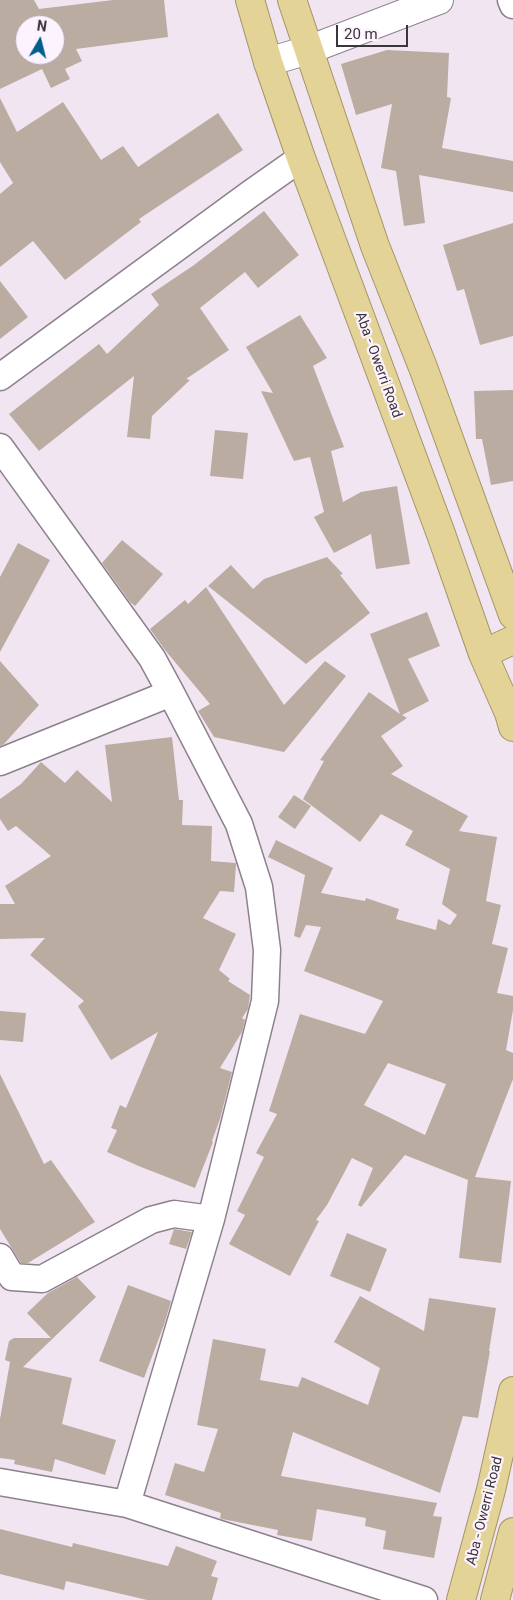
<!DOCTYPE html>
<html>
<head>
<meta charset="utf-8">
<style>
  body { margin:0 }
  #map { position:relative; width:513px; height:1600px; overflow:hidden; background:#f1e5f2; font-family:Roboto,sans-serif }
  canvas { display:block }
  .north { position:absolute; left:15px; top:15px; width:50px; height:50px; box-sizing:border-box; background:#fdf3fe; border:1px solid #afa7b0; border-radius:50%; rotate:8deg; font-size:14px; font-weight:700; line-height:20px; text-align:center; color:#3a353a }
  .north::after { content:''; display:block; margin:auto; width:18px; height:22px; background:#005d8d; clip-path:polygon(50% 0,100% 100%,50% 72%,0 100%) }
  .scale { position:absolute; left:336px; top:25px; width:72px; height:22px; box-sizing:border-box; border:2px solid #3a353a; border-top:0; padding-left:6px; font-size:15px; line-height:18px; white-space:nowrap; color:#3a353a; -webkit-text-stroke:4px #fdf3fe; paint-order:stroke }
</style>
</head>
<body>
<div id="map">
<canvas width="513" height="1600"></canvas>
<div class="north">N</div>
<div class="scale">20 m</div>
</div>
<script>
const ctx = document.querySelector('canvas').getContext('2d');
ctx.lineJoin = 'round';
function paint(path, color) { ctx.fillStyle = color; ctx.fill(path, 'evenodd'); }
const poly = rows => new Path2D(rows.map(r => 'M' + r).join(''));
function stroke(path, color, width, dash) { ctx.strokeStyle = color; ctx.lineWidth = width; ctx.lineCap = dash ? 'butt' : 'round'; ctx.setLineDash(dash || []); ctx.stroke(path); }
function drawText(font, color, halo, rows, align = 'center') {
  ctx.font = font + ' Roboto,sans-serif'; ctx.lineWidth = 4.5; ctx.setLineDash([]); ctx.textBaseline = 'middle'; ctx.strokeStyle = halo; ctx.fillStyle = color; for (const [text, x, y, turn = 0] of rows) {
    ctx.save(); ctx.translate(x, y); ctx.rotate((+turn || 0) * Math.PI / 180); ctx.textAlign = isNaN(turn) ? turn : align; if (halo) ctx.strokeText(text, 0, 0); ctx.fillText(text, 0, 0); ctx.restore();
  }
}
const building = poly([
  [0,0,34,0,39,9,113,0,164,0,168,37,76,49,82,61,65,69,70,79,51,88,42,69,0,89],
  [25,25,55,25,55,55,25,55],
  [387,50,449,53,447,97,451,98,442,148,513,161,513,192,419,175,425,223,404,226,396,171,381,168,392,104,356,115,341,64],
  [0,98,17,132,63,102,101,160,123,146,138,167,218,113,243,150,139,219,141,222,65,280,33,241,0,267,0,194,13,183,0,162],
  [264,211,299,255,258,288,245,272,200,308,229,350,186,379,190,380,152,416,150,439,127,437,134,376,39,451,9,414,99,344,107,354,159,305,151,294,194,265],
  [513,223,513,336,480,345,464,289,457,291,443,245],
  [0,281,28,317,0,339],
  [300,315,327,358,313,366,344,447,331,451,343,502,361,492,397,486,410,564,376,569,371,534,334,553,314,517,324,512,310,457,294,461,261,391,273,393,246,347],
  [513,390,513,481,491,485,482,439,476,439,474,391],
  [215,430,248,433,243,479,210,476],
  [122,540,163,574,135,606,130,602,102,563],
  [18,543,50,560,0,652,0,577],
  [327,557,343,574,340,575,370,613,306,664,208,586,231,565,253,589,264,579],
  [206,587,284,705,325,661,346,676,284,752,214,737,198,711,210,704,165,650,150,629,185,600,188,604],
  [427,612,440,646,408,659,429,701,402,715,407,718,381,736,403,766,391,774,468,816,459,831,497,837,486,901,501,905,492,944,508,948,497,993,513,996,513,1010,506,1050,513,1053,513,1079,475,1177,511,1181,501,1263,459,1258,468,1180,405,1155,361,1207,358,1205,373,1168,352,1158,327,1205,316,1220,319,1221,290,1276,229,1244,245,1215,237,1211,264,1157,256,1153,277,1114,269,1111,300,1014,365,1034,383,1001,304,971,321,927,306,925,300,938,294,936,305,875,268,857,276,840,333,868,321,893,365,901,366,898,399,909,396,919,436,930,438,919,450,925,457,915,442,904,450,869,405,845,413,831,381,814,360,842,303,799,324,761,320,760,369,692,400,714,370,634],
  [388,1063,446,1084,425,1135,364,1105],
  [0,661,39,705,4,744,0,746],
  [172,737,179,800,183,800,182,825,212,826,211,861,236,863,236,865,234,892,220,891,203,918,236,934,219,970,230,979,228,981,250,995,248,1009,242,1018,245,1020,242,1032,220,1068,232,1072,220,1119,212,1141,213,1142,195,1188,141,1167,107,1152,117,1130,111,1128,120,1105,126,1108,158,1032,111,1060,78,1006,84,1001,30,955,45,938,0,939,0,904,15,904,5,886,51,856,16,826,8,831,0,819,0,799,21,784,41,762,65,783,77,770,112,802,105,745],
  [294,795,311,806,295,829,278,817],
  [0,1011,26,1013,23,1042,0,1040],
  [0,1074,44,1164,51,1160,95,1222,28,1263,21,1263,0,1229],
  [174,1229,192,1232,186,1249,169,1244],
  [347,1233,387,1249,370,1292,330,1276],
  [77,1277,96,1297,23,1367,72,1378,62,1424,116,1440,105,1475,55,1459,52,1472,14,1464,15,1460,0,1458,0,1419,10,1362,5,1360,9,1341,14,1338,51,1338,27,1313,48,1293],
  [128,1285,171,1301,164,1325,144,1378,99,1361],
  [360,1296,424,1331,429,1298,496,1308,489,1351,490,1351,478,1418,463,1416,440,1493,293,1432,281,1476,437,1503,433,1516,442,1517,434,1558,383,1549,386,1531,365,1526,366,1518,317,1509,312,1541,277,1535,278,1530,222,1519,220,1518,221,1513,165,1495,175,1463,204,1472,218,1429,197,1425,213,1339,266,1349,260,1380,298,1387,302,1377,368,1405,380,1368,334,1342],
  [0,1529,72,1547,73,1543,168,1566,176,1546,217,1561,211,1576,218,1578,212,1600,147,1600,66,1581,64,1590,0,1574]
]);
const minor = poly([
  [511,0,513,5],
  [0,377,250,194,301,158],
  [0,447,152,658,171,693,239,824,259,887,267,950,265,1001,211,1219,127,1504],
  [0,762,171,693],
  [0,1257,12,1277,42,1279,151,1220,174,1214,211,1219],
  [0,1482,127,1504,424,1600]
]);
const secondary = poly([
  [268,62,308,50,439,0]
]);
const trunk = poly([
  [250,0,268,62,301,158,441,534,483,654,509,713,513,727],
  [292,0,375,246,424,370,513,615],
  [483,654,513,640],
  [461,1600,491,1490,513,1391],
  [495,1600,513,1532]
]);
const streetNames = [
  ["Aba - Owerri Road",378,365,70],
  ["Aba - Owerri Road",485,1511,-76]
];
paint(building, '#bbaca2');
stroke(minor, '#8c818d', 29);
stroke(secondary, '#8c818d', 30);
stroke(trunk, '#a39566', 30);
stroke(minor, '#fff', 26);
stroke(secondary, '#fff', 28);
stroke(trunk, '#e3d397', 28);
drawText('14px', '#3a353a', '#fdf3fe', streetNames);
</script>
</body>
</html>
